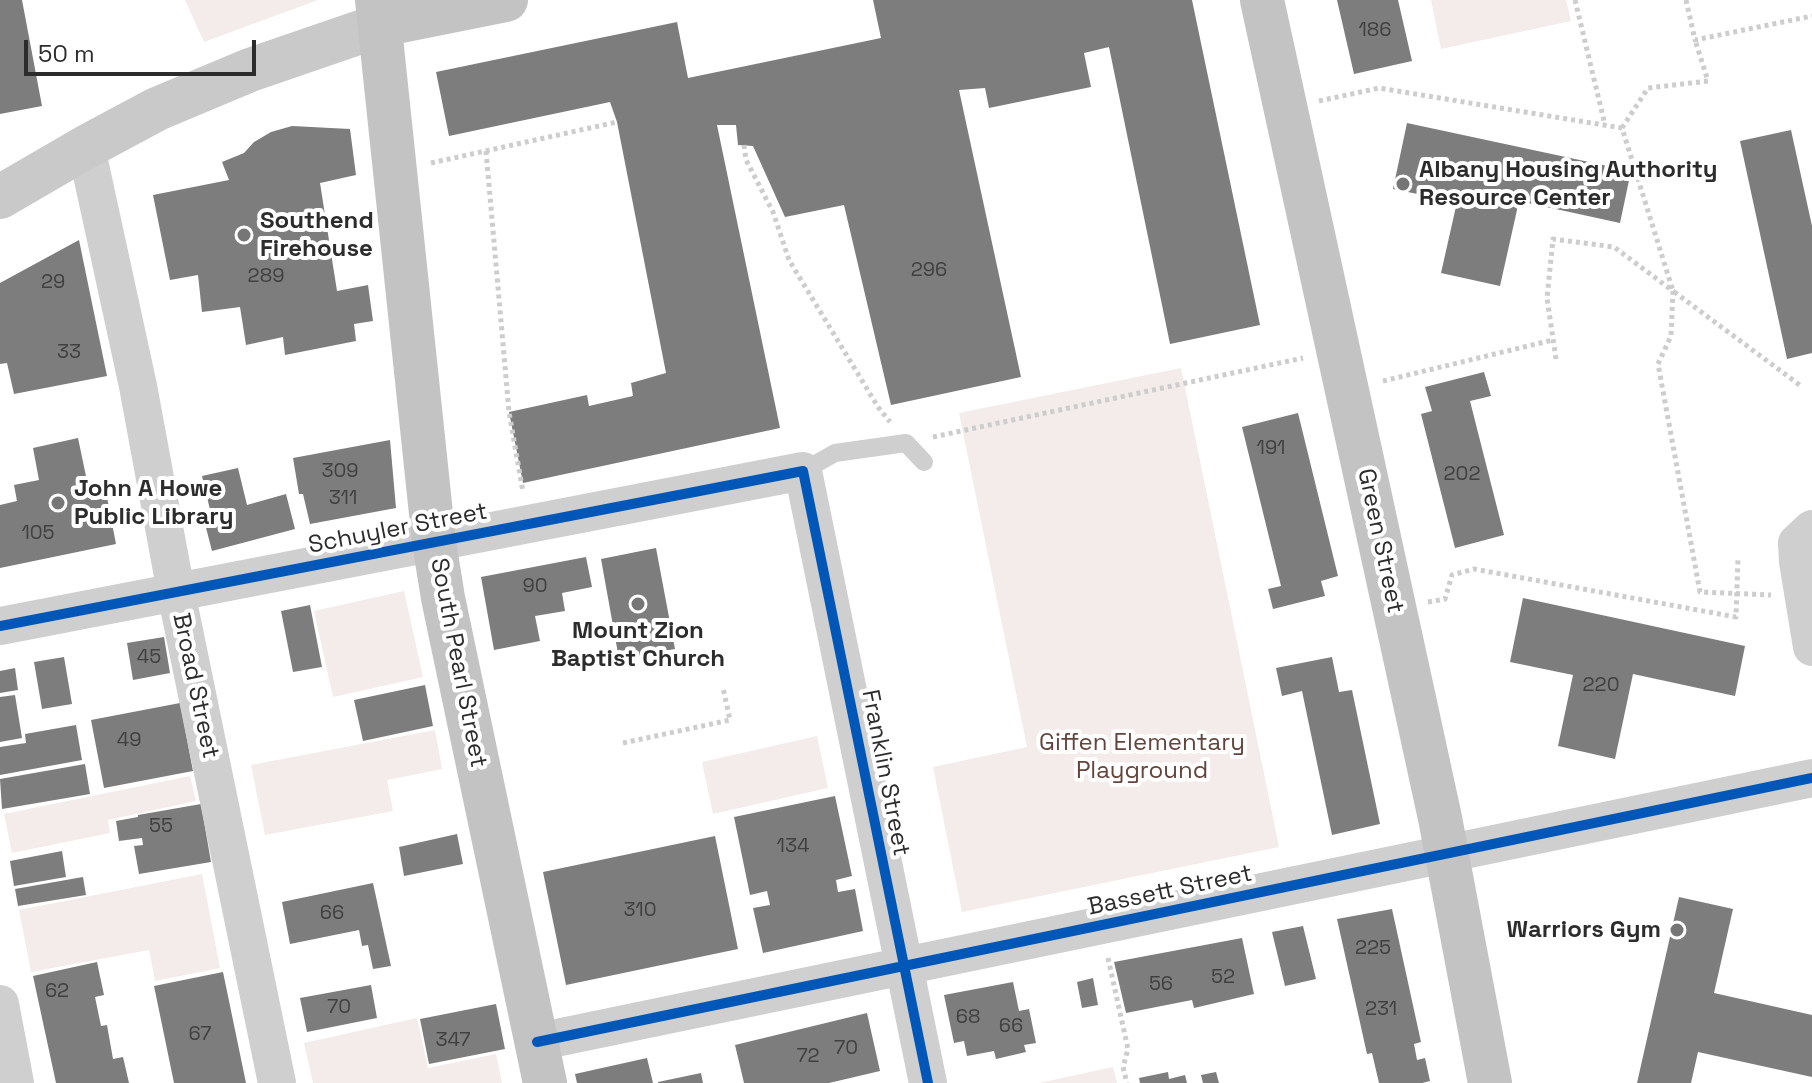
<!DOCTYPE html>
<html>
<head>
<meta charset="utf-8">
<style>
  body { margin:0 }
  #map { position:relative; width:1812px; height:1083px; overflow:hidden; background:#fff; font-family:"Space Grotesk",sans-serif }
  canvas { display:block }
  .scale { position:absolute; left:24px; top:40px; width:232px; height:36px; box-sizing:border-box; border:4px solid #2c2c2c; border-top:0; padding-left:10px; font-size:24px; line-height:28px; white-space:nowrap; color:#2c2c2c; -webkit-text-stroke:6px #fff; paint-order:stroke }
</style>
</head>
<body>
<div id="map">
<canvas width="1812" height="1083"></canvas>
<div class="scale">50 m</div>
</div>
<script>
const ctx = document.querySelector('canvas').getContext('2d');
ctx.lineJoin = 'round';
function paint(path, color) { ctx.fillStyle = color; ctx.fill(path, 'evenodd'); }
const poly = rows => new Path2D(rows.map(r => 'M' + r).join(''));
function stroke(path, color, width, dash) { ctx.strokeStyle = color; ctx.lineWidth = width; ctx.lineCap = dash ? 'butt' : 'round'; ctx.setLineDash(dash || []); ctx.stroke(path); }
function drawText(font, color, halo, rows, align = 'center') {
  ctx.font = font + ' "Space Grotesk",sans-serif'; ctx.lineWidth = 8; ctx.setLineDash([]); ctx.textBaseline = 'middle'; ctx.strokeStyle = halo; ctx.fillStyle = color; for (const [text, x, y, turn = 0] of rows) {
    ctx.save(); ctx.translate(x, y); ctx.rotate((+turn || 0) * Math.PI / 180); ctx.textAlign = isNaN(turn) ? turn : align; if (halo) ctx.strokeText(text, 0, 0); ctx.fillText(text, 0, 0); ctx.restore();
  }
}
const green = poly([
  [185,0,318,0,204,42],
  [1431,0,1566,0,1571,21,1441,49],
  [1181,368,1279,847,962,912,933,767,1027,747,959,413],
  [404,591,423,677,333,697,314,611],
  [435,730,442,769,387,780,393,811,265,835,251,765],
  [817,736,828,788,713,814,702,762],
  [190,776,196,801,108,820,110,833,12,853,4,814],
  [202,874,220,968,155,981,149,950,31,972,19,910],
  [417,1018,428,1068,496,1054,502,1083,313,1083,304,1043],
  [1113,1067,1117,1083,1039,1083]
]);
const building = poly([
  [0,0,22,0,42,106,0,114],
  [873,0,1192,0,1260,325,1170,344,1109,47,1084,53,1091,87,989,108,985,88,959,90,1021,377,891,405,844,205,785,217,753,146,738,145,736,125,717,125,780,428,523,483,509,412,587,395,589,406,633,396,631,383,666,373,617,122,610,102,449,136,436,72,677,22,688,78,881,38],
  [1337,0,1398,0,1412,61,1354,74],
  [1407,123,1631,171,1620,223,1519,201,1500,286,1441,273,1457,202,1393,189],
  [292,126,350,129,356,175,320,183,337,291,368,285,373,321,354,324,356,341,285,355,283,337,246,345,240,307,202,312,198,275,170,280,153,195,229,180,222,162,244,153,254,142,271,132],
  [1791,130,1812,226,1812,353,1787,359,1740,141],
  [79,240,107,376,14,394,7,363,0,364,0,283],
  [1484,372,1491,396,1470,401,1504,535,1455,548,1421,414,1432,411,1425,387],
  [1298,413,1338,576,1321,581,1325,596,1273,609,1268,589,1281,586,1242,427],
  [78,438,91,500,107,497,116,544,0,568,0,505,17,501,14,485,39,480,33,448],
  [390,440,396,508,310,524,303,494,299,494,293,458],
  [238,468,247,505,286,494,295,529,212,551,203,516,211,514,202,476],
  [656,548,675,649,619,659,601,559],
  [586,557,592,587,562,593,565,611,535,616,540,641,494,650,481,577],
  [1523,598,1745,646,1735,696,1633,674,1615,759,1558,746,1573,675,1510,662],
  [310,605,322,667,293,672,281,611],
  [164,637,170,673,133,680,127,643],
  [64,657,72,704,42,709,34,662],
  [1332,657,1339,692,1352,690,1380,824,1332,835,1302,691,1282,696,1276,668],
  [15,668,18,690,0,693,0,671],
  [425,685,433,726,363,741,354,700],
  [15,695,22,738,0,742,0,697],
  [180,703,193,771,104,788,91,720],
  [76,725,82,760,0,775,0,747,26,743,25,734],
  [85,764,90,794,2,809,0,779],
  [835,796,852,876,836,880,838,892,855,889,863,931,763,953,753,908,770,905,767,891,750,895,734,817],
  [201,804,211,862,139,874,134,846,143,845,142,838,119,841,116,821,138,817,138,815],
  [457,834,463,864,404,876,399,847],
  [715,836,738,949,566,985,543,872],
  [62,851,66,877,14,886,10,861],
  [83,877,86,895,18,906,15,889],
  [373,883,391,966,373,969,368,945,362,946,359,930,290,944,282,902],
  [1679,897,1733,909,1714,993,1812,1015,1812,1077,1698,1052,1691,1083,1637,1083],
  [1392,909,1421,1042,1414,1044,1417,1060,1425,1058,1430,1081,1422,1083,1379,1083,1372,1053,1367,1054,1337,919],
  [1303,926,1316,979,1285,986,1272,932],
  [1242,938,1254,994,1194,1008,1192,1000,1126,1013,1114,962],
  [97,962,104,995,95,997,101,1026,107,1025,113,1059,123,1057,129,1083,56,1083,33,976],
  [223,972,246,1083,174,1083,154,986],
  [1093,978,1098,1005,1082,1008,1077,982],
  [1013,982,1019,1011,1029,1009,1036,1043,1024,1045,1026,1052,996,1059,994,1051,967,1056,964,1041,954,1043,944,995],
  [371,985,377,1018,307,1032,300,998],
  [496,1004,505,1049,429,1064,420,1019],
  [867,1013,880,1071,829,1083,744,1083,735,1045],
  [647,1058,653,1083,577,1083,575,1074],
  [1168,1072,1169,1079,1185,1075,1187,1083,1140,1083,1139,1078],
  [1216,1072,1219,1083,1203,1083,1201,1075],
  [701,1073,703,1083,658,1083,658,1082]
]);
const path = poly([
  [1575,0,1605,125],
  [1686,0,1695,40,1812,16],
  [1319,101,1379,88,1622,128,1673,291,1801,386],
  [1622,128,1648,88,1708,81,1695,40],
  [744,145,746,160,773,212,789,260,878,407,890,422],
  [486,151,509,412,523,492],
  [431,163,617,122],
  [1556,359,1547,298,1553,239,1614,247,1673,291,1671,336,1658,364,1700,592,1771,595],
  [1383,381,1553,340],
  [933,437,1303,358],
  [1428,602,1445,599,1452,575,1474,569,1736,617,1738,558],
  [623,743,730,720,723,688],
  [1108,958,1128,1049,1123,1067,1127,1083]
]);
const lane = poly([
  [803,471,835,453,906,443,924,462]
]);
const street = poly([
  [86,147,138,386,176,592,277,1083],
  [1812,529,1797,543,1798,562,1812,647],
  [0,626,803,471,928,1083],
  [0,1004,15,1083],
  [537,1042,1812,778]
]);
const secondary = poly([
  [0,197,86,147,157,109,250,70,381,25]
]);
const primary = poly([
  [377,0,434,542,443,598,545,1083],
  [1262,0,1440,818,1490,1083],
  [381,25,506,0]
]);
const cycleway = poly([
  [0,626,803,471,928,1083],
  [537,1042,1812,778]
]);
const markers = [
  [1403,184,8,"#767676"],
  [244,235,8,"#767676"],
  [58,503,8,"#767676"],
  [638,604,8,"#767676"],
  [1677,930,8,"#767676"]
];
const numberNames = [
  ["186",1375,31],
  ["296",929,271],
  ["289",266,277],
  ["29",53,283],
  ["33",69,353],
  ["191",1271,449],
  ["309",340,472],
  ["202",1462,475],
  ["311",343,499],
  ["105",38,534],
  ["90",535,587],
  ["45",149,658],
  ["220",1601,686],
  ["49",129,741],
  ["55",161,827],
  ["134",793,847],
  ["310",640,911],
  ["66",332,914],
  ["225",1373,949],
  ["52",1223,978],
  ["56",1161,985],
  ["62",57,992],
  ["70",339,1008],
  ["231",1381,1010],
  ["68",968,1018],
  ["66",1011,1027],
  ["67",200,1035],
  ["347",453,1041],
  ["70",846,1049],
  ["72",808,1057]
];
const poiNames = [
  ["Albany Housing Authority",1419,170],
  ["Resource Center",1419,198],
  ["Southend",260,221],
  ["Firehouse",260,249],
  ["John A Howe",74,489],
  ["Public Library",74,517],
  ["Mount Zion",638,631,"center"],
  ["Baptist Church",638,659,"center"],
  ["Warriors Gym",1661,930,"right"]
];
const streetNames = [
  ["Schuyler Street",398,529,-11],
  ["Green Street",1380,541,78],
  ["South Pearl Street",458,663,79],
  ["Broad Street",195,686,78],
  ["Franklin Street",885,773,79],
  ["Bassett Street",1170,891,-12]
];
const parkNames = [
  ["Giffen Elementary",1142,743],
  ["Playground",1142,771]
];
paint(green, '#f3eceb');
paint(building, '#7d7d7d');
stroke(path, '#cdcdcd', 5, [4, 4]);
stroke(lane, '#cfcfcf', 18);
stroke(street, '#cfcfcf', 38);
stroke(secondary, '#c9c9c9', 44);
stroke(primary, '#c3c3c3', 44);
stroke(cycleway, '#0057b8', 10);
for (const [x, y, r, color] of markers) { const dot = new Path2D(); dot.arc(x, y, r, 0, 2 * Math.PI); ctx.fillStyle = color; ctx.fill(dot); stroke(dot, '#fff', 3); }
drawText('20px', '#404040', null, numberNames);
drawText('bold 24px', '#2c2c2c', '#fff', poiNames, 'left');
drawText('24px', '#2c2c2c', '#fff', streetNames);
drawText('24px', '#64453d', '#fff', parkNames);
</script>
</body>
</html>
